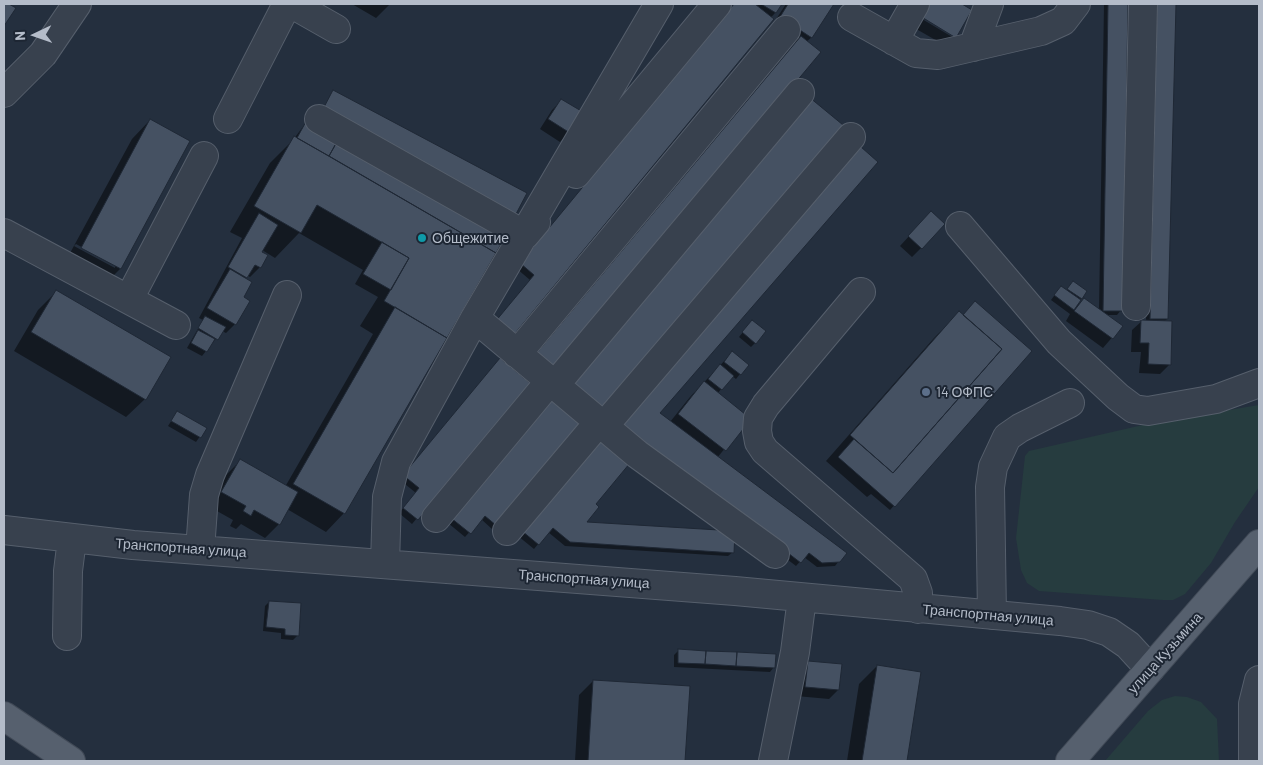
<!DOCTYPE html>
<html>
<head>
<meta charset="utf-8">
<style>
  body { margin:0 }
  #map { position:relative; width:1263px; height:765px; overflow:hidden; background:#242f3e; font-family:Barlow,sans-serif }
  canvas { display:block }
  .frame { position:absolute; inset:0; border:5px solid #b4bcc9; pointer-events:none }
  .north { position:absolute; left:10px; top:10px; width:50px; height:50px; -webkit-text-stroke:4px #1d2633; paint-order:stroke; rotate:267deg; font-size:14px; font-weight:700; line-height:20px; text-align:center; color:#b4bcc9 }
  .north::after { content:''; display:block; margin:auto; width:18px; height:22px; background:#b4bcc9; clip-path:polygon(50% 0,100% 100%,50% 72%,0 100%) }
</style>
</head>
<body>
<div id="map">
<canvas width="1263" height="765"></canvas>
<div class="frame"></div>
<div class="north">N</div>
</div>
<script>
const ctx = document.querySelector('canvas').getContext('2d');
ctx.lineJoin = 'round';
function paint(path, color) { ctx.fillStyle = color; ctx.fill(path, 'evenodd'); }
const poly = rows => new Path2D(rows.map(r => 'M' + r).join(''));
function stroke(path, color, width, dash) { ctx.strokeStyle = color; ctx.lineWidth = width; ctx.lineCap = dash ? 'butt' : 'round'; ctx.setLineDash(dash || []); ctx.stroke(path); }
function drawText(font, color, halo, rows, align = 'center') {
  ctx.font = font + ' Barlow,sans-serif'; ctx.lineWidth = 4; ctx.setLineDash([]); ctx.textBaseline = 'middle'; ctx.strokeStyle = halo; ctx.fillStyle = color; for (const [text, x, y, turn = 0] of rows) {
    ctx.save(); ctx.translate(x, y); ctx.rotate((+turn || 0) * Math.PI / 180); ctx.textAlign = isNaN(turn) ? turn : align; if (halo) ctx.strokeText(text, 0, 0); ctx.fillText(text, 0, 0); ctx.restore();
  }
}
const green = poly([
  [1259,405,1259,487,1235,522,1211,563,1185,594,1173,600,1163,600,1039,591,1027,583,1021,570,1016,538,1025,456,1029,451,1156,422],
  [1175,696,1187,697,1201,702,1217,719,1219,761,1105,761,1148,711,1162,700]
]);
const shadow = poly([
  [352,4,390,4,376,18],
  [735,4,780,4,775,13,530,280,516,268],
  [786,4,833,4,812,37,806,42,797,43,771,27],
  [1104,4,1127,4,1121,310,1117,315,1105,315,1121,327,1103,348,1066,321,1070,314,1051,300,1057,292,1066,291,1069,287,1081,298,1078,305,1084,299,1099,310],
  [1153,4,1174,4,1167,319,1164,322,1170,364,1160,374,1139,373,1141,352,1131,352,1132,330,1142,321,1146,321],
  [917,16,954,38,946,46,911,26],
  [562,100,569,132,560,142,540,129,552,110],
  [150,120,189,141,120,269,102,287,63,266,132,139],
  [76,244,115,265,115,268,74,246],
  [308,120,502,239,344,513,326,532,287,509,279,524,265,538,241,524,236,529,230,526,233,520,208,506,226,475,240,461,285,487,373,334,360,326,378,297,355,284,363,270,299,233,275,258,262,250,260,267,250,277,247,275,245,279,235,324,226,333,222,331,202,356,187,348,203,320,199,318,242,238,230,232,270,163,293,140],
  [922,222,921,248,912,257,900,246],
  [56,292,145,399,126,417,14,351,38,310],
  [959,313,1030,351,890,510,871,494,867,497,826,461,934,338],
  [748,326,755,343,751,347,739,337],
  [728,357,747,365,736,379,732,376,717,394,749,419,717,458,839,561,835,566,817,567,804,557,796,566,617,429,658,413,670,422,690,397],
  [529,384,412,524,399,513,416,493,400,480],
  [547,404,496,525,492,529,481,519,465,537,448,523],
  [177,412,205,429,196,442,168,426],
  [596,444,584,523,733,552,728,556,565,546,548,532,534,549,518,536],
  [269,602,297,636,293,640,281,639,281,633,263,631,265,606],
  [679,650,774,667,770,672,674,667,674,655],
  [808,662,838,690,829,699,796,696,799,671],
  [877,666,919,673,906,761,847,761,859,684],
  [593,681,688,687,684,761,575,761,579,695]
]);
const building = poly([
  [4,4,9,4,16,8,4,26,4,4],
  [734,4,755,4,774,19,512,337,495,322,534,275,520,263,734,4],
  [761,4,782,4,776,13,761,4],
  [788,4,834,4,812,38,780,17,788,4],
  [927,4,962,4,972,10,956,38,920,16,927,4],
  [1108,4,1128,4,1123,311,1103,311,1108,4],
  [1157,4,1176,4,1168,319,1150,319,1157,4],
  [801,36,821,52,555,371,535,355,801,36],
  [333,90,527,193,516,214,322,111,333,90],
  [809,97,843,125,601,412,568,384,809,97],
  [561,99,583,112,570,133,548,119,561,99],
  [308,118,340,136,329,156,297,138,308,118],
  [150,119,190,141,121,269,81,248,150,119],
  [294,136,496,253,447,338,384,301,409,258,317,205,301,233,254,206,294,136],
  [337,142,504,239,496,253,329,156,337,142],
  [861,147,878,162,660,413,847,553,840,562,822,563,809,553,801,563,620,424,861,147],
  [931,211,945,224,922,249,908,236,931,211],
  [259,213,278,225,262,252,268,255,261,268,255,265,247,278,228,267,259,213],
  [382,242,409,258,391,290,363,274,382,242],
  [230,269,252,282,244,297,250,301,236,325,207,308,230,269],
  [1073,281,1087,291,1082,299,1067,289,1073,281],
  [1061,286,1081,300,1074,310,1054,295,1061,286],
  [56,290,171,357,146,400,31,332,56,290],
  [1084,298,1123,326,1113,339,1074,311,1084,298],
  [975,301,1032,351,895,507,838,457,854,439,893,473,1002,349,963,315,975,301],
  [395,307,447,338,345,514,293,484,395,307],
  [959,311,1002,349,893,473,850,435,959,311],
  [205,316,226,327,218,340,198,328,205,316],
  [752,320,766,331,756,344,742,332,752,320],
  [1141,320,1172,321,1171,365,1148,364,1149,343,1140,343,1141,320],
  [198,330,215,339,207,352,191,343,198,330],
  [732,351,749,365,741,375,724,362,732,351],
  [500,358,531,384,418,520,403,508,419,488,403,475,500,358],
  [720,364,734,376,722,390,708,379,720,364],
  [704,381,751,419,726,451,678,414,704,381],
  [551,398,582,424,497,526,485,516,471,534,451,518,551,398],
  [177,411,207,428,201,438,171,421,177,411],
  [600,438,630,463,596,504,599,507,587,522,735,531,734,553,570,542,553,528,539,545,522,531,600,438],
  [240,459,298,492,280,525,254,510,251,516,243,511,246,506,221,492,240,459],
  [269,601,301,603,299,636,285,635,285,629,266,627,269,601],
  [678,649,706,651,705,664,678,663,678,649],
  [706,651,737,652,736,666,705,664,706,651],
  [737,652,776,654,775,668,736,666,737,652],
  [808,661,842,664,839,690,805,687,808,661],
  [877,665,921,672,907,761,862,761,877,665],
  [593,680,690,686,685,761,588,761,593,680]
]);
const minor = poly([
  [292,4,336,29],
  [852,17,916,53,938,55,1041,31,1063,21,1076,4],
  [894,41,915,4],
  [973,47,989,4],
  [4,93,43,54,77,4],
  [228,119,287,4],
  [319,119,525,235,536,222],
  [576,174,717,4],
  [960,226,1059,342,1118,397,1134,409,1148,411,1216,399,1259,383],
  [4,233,176,325],
  [861,292,766,405,758,418,757,431,759,442,765,451,913,579,918,593,918,609],
  [129,299,204,156],
  [1136,306,1143,4],
  [475,318,637,454,775,554],
  [517,354,786,30],
  [555,385,800,93],
  [604,426,851,137],
  [436,518,550,381],
  [4,530,133,545,735,591,1060,621,1088,625,1109,632,1128,645,1150,669],
  [507,531,599,422],
  [200,550,204,495,210,475,287,295],
  [385,564,387,497,396,462,475,318,659,4],
  [992,615,990,487,993,467,1007,437,1020,428,1070,403],
  [67,636,68,571,72,539],
  [773,761,795,652,802,598],
  [1253,761,1253,704,1259,680]
]);
const major = poly([
  [4,716,71,761],
  [1070,761,1259,544]
]);
const markers = [
  [422,238,5,"#0f9aa8"],
  [926,392,5,"#5c6f8a"]
];
const poiNames = [
  ["Общежитие",432,238],
  ["14 ОФПС",936,392]
];
const streetNames = [
  ["Транспортная улица",181,548,4],
  ["Транспортная улица",584,579,4],
  ["Транспортная улица",988,615,5],
  ["улица Кузьмина",1165,653,-48]
];
paint(green, '#263c3f');
paint(shadow, '#0007');
paint(building, '#455162');
stroke(building, '#1f2835', 1);
stroke(minor, '#565f6c', 30);
stroke(major, '#414a57', 30);
stroke(minor, '#38414e', 28);
stroke(major, '#56606e', 28);
for (const [x, y, r, color] of markers) { const dot = new Path2D(); dot.arc(x, y, r, 0, 2 * Math.PI); ctx.fillStyle = color; ctx.fill(dot); stroke(dot, '#1d2633', 2); }
drawText('14px', '#b4bcc9', '#1d2633', poiNames, 'left');
drawText('14px', '#b4bcc9', '#1d2633', streetNames);
</script>
</body>
</html>
